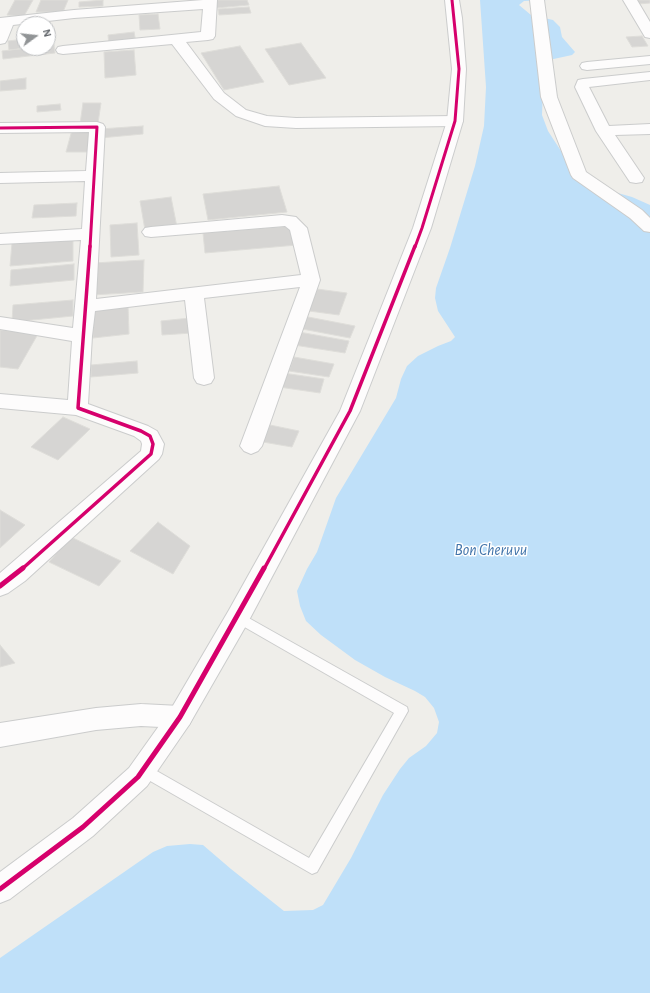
<!DOCTYPE html>
<html>
<head>
<meta charset="utf-8">
<style>
  body { margin:0 }
  #map { position:relative; width:650px; height:993px; overflow:hidden; background:#efeeea; font-family:"Alegreya Sans",sans-serif }
  canvas { display:block }
  .north { position:absolute; left:16px; top:16px; width:40px; height:40px; box-sizing:border-box; background:#fff; border:1px solid #bfc1c3; border-radius:50%; rotate:75deg; font-size:11px; font-weight:700; line-height:16px; text-align:center; color:#5f6368 }
  .north::after { content:''; display:block; margin:auto; width:14px; height:18px; background:#919496; clip-path:polygon(50% 0,100% 100%,50% 72%,0 100%) }
</style>
</head>
<body>
<div id="map">
<canvas width="650" height="993"></canvas>
<div class="north">N</div>
</div>
<script>
const ctx = document.querySelector('canvas').getContext('2d');
ctx.lineJoin = 'round';
function paint(path, color) { ctx.fillStyle = color; ctx.fill(path, 'evenodd'); }
const poly = rows => new Path2D(rows.map(r => 'M' + r).join(''));
function stroke(path, color, width, dash) { ctx.strokeStyle = color; ctx.lineWidth = width; ctx.lineCap = dash ? 'butt' : 'round'; ctx.setLineDash(dash || []); ctx.stroke(path); }
function drawText(font, color, halo, rows, align = 'center') {
  ctx.font = font + ' "Alegreya Sans",sans-serif'; ctx.lineWidth = 3; ctx.setLineDash([]); ctx.textBaseline = 'middle'; ctx.strokeStyle = halo; ctx.fillStyle = color; for (const [text, x, y, turn = 0] of rows) {
    ctx.save(); ctx.translate(x, y); ctx.rotate((+turn || 0) * Math.PI / 180); ctx.textAlign = isNaN(turn) ? turn : align; if (halo) ctx.strokeText(text, 0, 0); ctx.fillText(text, 0, 0); ctx.restore();
  }
}
const water = poly([
  [480,0,548,0,524,1,519,5,531,15,553,20,560,27,562,37,575,52,572,55,549,60,543,89,542,115,548,131,576,174,593,186,632,197,650,205,650,993,0,993,0,958,153,852,167,846,190,844,203,845,231,869,284,911,313,910,323,905,351,858,383,795,400,769,409,758,426,746,437,733,439,722,434,708,425,697,415,691,385,677,355,660,321,635,306,621,300,606,297,591,307,569,317,552,336,498,396,398,401,379,407,366,418,356,438,346,451,341,455,337,438,311,435,298,436,288,450,248,475,166,484,126,486,87]
]);
const building = poly([
  [15,0,33,0,24,16,7,15,15,0],
  [41,0,68,0,63,12,36,12,41,0],
  [103,0,103,6,79,7,79,2,103,0],
  [214,0,247,0,249,5,216,8,214,0],
  [635,0,650,0,650,3,638,4,635,0],
  [249,7,251,13,219,15,218,9,249,7],
  [158,14,160,29,140,30,139,15,158,14],
  [134,32,136,42,109,45,108,35,134,32],
  [642,36,648,46,632,47,626,37,642,36],
  [24,39,25,48,9,50,8,41,24,39],
  [301,43,326,78,289,85,265,49,301,43],
  [54,45,55,53,3,59,2,51,29,48,48,48,48,46,54,45],
  [240,46,264,82,224,90,201,53,240,46],
  [134,50,136,75,105,78,104,52,134,50],
  [26,78,26,89,0,91,0,81,26,78],
  [83,103,101,103,98,123,80,124,83,103],
  [60,104,61,110,37,112,37,106,60,104],
  [143,126,143,134,100,138,100,129,143,126],
  [72,130,95,130,90,152,66,152,72,130],
  [279,186,287,212,208,220,203,194,279,186],
  [171,197,177,227,145,230,140,201,171,197],
  [77,203,76,216,32,218,34,205,77,203],
  [137,223,139,255,111,257,110,225,137,223],
  [293,226,297,245,205,253,203,233,293,226],
  [73,238,73,261,10,266,12,243,73,238],
  [144,260,143,292,92,295,94,263,144,260],
  [74,264,74,280,10,286,11,270,74,264],
  [317,289,347,293,339,315,309,311,317,289],
  [73,300,73,316,12,322,13,305,73,300],
  [128,305,129,334,93,338,92,308,128,305],
  [303,316,355,326,350,338,297,328,303,316],
  [190,318,192,333,162,335,161,321,190,318],
  [0,330,38,334,18,369,0,367,0,330],
  [299,332,349,341,345,353,294,345,299,332],
  [294,357,334,364,329,377,289,371,294,357],
  [137,361,138,373,91,377,91,365,137,361],
  [283,373,324,379,320,393,279,387,283,373],
  [63,417,90,429,58,460,31,447,63,417],
  [270,425,299,431,292,447,263,442,270,425],
  [0,510,25,525,0,548,0,510],
  [158,522,190,546,173,574,130,551,158,522],
  [71,537,121,561,99,586,49,562,71,537],
  [0,645,15,663,0,667,0,645]
]);
const service = poly([
  [238,612,407,707,408,711,317,872,312,874,138,774,136,770,138,766,143,764,148,766,309,858,394,713,234,621,232,617,234,613,238,612]
]);
const minor = poly([
  [203,0,217,0,215,36,213,39,208,40,186,42,224,93,246,110,267,116,296,118,455,116,461,118,463,121,461,124,455,126,296,128,265,126,236,116,214,99,172,44,63,54,58,53,56,50,58,47,63,46,201,32,203,9,74,18,13,25,7,40,5,43,0,44,0,18,74,10,203,0],
  [530,0,544,0,557,97,586,172,642,210,650,218,650,232,644,231,630,218,573,178,571,175,541,97,530,0],
  [623,0,637,0,650,22,650,38,645,37,623,0],
  [650,56,650,64,587,70,582,69,580,66,582,63,587,62,650,56],
  [650,72,650,80,589,87,609,126,650,124,650,134,615,135,644,178,642,182,636,183,630,182,596,131,575,87,578,80,583,79,650,72],
  [97,122,103,124,105,127,96,299,301,275,290,230,285,226,151,237,145,236,142,232,145,228,151,227,282,215,296,217,307,228,320,280,262,446,258,451,251,454,244,451,240,446,300,287,204,298,214,378,211,383,204,385,197,383,194,378,185,300,95,311,92,336,88,404,148,426,157,431,164,444,162,454,159,459,25,581,8,593,0,596,0,573,141,451,142,444,141,441,134,436,76,415,0,408,0,394,68,400,72,341,0,329,0,317,73,328,81,240,0,244,0,234,82,229,85,181,0,183,0,173,86,171,89,132,0,133,0,123,97,122],
  [141,704,180,706,189,709,193,717,189,725,180,728,141,726,96,730,0,747,0,723,96,708,141,704]
]);
const tertiary = poly([
  [445,0,459,0,462,18,466,69,463,121,431,228,360,411,247,624,189,725,147,786,93,836,10,899,0,903,0,872,73,818,129,768,171,709,229,610,340,411,413,228,447,121,452,69,445,0]
]);
const cyclewayFar2 = poly([
  [0,128,97,127,90,247],
  [415,247,422,228,455,121,459,69,452,0]
]);
const cyclewayFar1 = poly([
  [22,569,151,454,153,444,150,436,141,431,78,408,90,246],
  [264,569,350,411,415,246]
]);
const cycleway = poly([
  [0,586,23,568],
  [0,889,83,827,138,777,180,717,264,568]
]);
const waterNames = [
  ["Bon Cheruvu",491,550]
];
paint(water, '#bfe0f9');
paint(building, '#d6d5d3');
stroke(building, '#deddd9', 1);
stroke(service, '#cbcccc', 2);
stroke(minor, '#cbcccc', 2);
stroke(tertiary, '#cbcccc', 2);
paint(service, '#fdfcfc');
paint(minor, '#fdfcfc');
paint(tertiary, '#fdfcfc');
stroke(cyclewayFar2, '#d6006c', 3);
stroke(cyclewayFar1, '#d6006c', 3.5);
stroke(cycleway, '#d6006c', 5);
drawText('italic 16px', '#4174aa', '#fff', waterNames);
</script>
</body>
</html>
